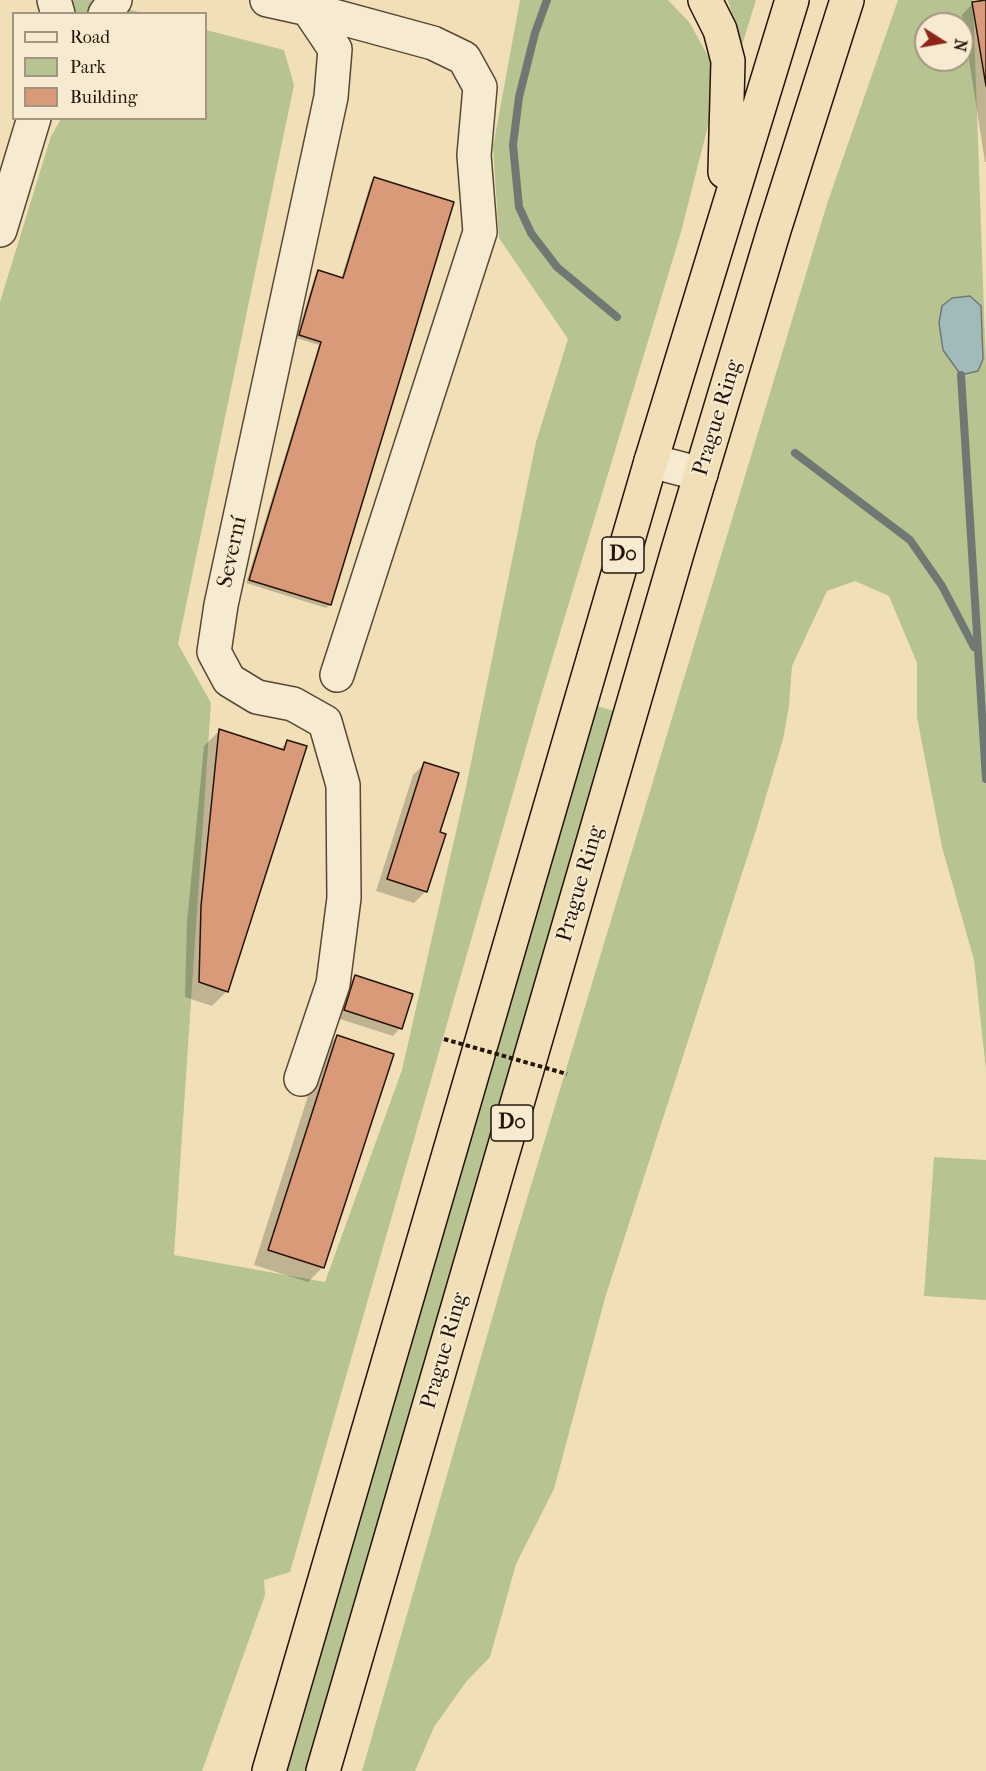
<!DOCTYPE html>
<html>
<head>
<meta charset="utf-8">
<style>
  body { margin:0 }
  #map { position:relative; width:986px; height:1771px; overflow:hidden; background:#f1e0b7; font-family:"IM FELL French Canon",serif }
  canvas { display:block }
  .legend { position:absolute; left:12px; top:12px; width:195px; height:108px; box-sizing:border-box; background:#f6ebd0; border:2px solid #a39581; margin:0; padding:8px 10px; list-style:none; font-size:18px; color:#26140a }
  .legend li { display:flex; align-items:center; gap:12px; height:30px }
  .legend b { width:30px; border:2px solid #a39581 }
  .north { position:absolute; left:914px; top:12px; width:60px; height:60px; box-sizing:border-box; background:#f6ebd0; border:2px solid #a39581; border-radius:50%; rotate:101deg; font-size:16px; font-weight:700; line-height:24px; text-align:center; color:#26140a }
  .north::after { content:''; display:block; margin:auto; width:21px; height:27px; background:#8f2418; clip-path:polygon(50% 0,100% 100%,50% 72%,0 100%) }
</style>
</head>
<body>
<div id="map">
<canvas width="986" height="1771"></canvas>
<ul class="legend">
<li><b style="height:8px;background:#f6ebd0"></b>Road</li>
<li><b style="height:16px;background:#b7c391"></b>Park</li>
<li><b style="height:16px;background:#d99a79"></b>Building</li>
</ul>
<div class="north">N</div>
</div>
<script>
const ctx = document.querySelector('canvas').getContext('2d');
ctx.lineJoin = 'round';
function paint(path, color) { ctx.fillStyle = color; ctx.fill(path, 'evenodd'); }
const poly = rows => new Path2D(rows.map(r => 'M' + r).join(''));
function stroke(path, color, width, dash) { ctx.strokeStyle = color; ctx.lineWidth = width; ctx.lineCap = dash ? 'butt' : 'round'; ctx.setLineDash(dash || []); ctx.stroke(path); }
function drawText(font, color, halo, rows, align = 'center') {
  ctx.font = font + ' "IM FELL French Canon",serif'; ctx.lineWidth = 4.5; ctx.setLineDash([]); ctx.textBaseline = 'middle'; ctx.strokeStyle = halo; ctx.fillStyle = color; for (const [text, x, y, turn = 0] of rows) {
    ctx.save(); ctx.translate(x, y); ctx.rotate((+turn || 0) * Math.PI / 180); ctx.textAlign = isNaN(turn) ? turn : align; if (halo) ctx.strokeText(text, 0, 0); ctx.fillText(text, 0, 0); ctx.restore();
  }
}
const green = poly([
  [73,0,91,0,143,13,69,14],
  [520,0,668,0,690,23,710,60,711,114,681,232,540,699,290,1572,264,1580,265,1595,202,1771,0,1771,0,302,51,136,61,119,206,118,206,30,284,50,294,85,178,644,211,703,174,1255,325,1282,402,1070,465,792,536,442,568,339,499,238,493,147],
  [727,0,756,0,742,45,728,1],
  [898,0,973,0,986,367,986,1070,974,960,942,847,917,717,917,663,889,596,855,581,827,591,792,666,789,706,783,739,756,830,605,1298,554,1489,516,1564,490,1657,466,1682,434,1727,415,1771,362,1771,514,1242,827,204],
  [926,24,962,24,962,60,926,60],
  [597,706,614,711,305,1771,287,1771],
  [934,1157,986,1160,986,1300,924,1296]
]);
const water = poly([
  [970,296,981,306,983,359,978,371,961,375,943,350,939,323,942,306,952,298,970,296]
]);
const shadow = poly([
  [986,1,986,162,985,162,962,15,973,3],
  [374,179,330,605,326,608,246,583,319,345,296,338,315,276,319,272,341,279,371,182],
  [219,731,279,750,288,742,227,991,212,1006,185,997,187,922,204,746],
  [425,763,438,833,426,891,414,903,376,891,413,775],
  [356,976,400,1028,393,1036,337,1018,348,984],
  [337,1037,323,1267,308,1282,254,1265,322,1052]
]);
const stream = poly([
  [547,0,535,33,519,97,513,145,519,207,531,233,557,267,617,317],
  [961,375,986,779],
  [795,453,910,540,942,586,974,647]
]);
const building = poly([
  [986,0,986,86,972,2,986,0],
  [374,177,454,202,331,605,249,580,321,342,299,335,318,270,343,278,374,177],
  [219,729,284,750,287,740,307,746,228,992,199,982,201,906,219,729],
  [424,762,459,773,440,832,446,834,427,892,387,879,424,762],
  [355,975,413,994,402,1029,344,1010,355,975],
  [337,1035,394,1054,324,1268,268,1250,337,1035]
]);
const minor = poly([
  [54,0,58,14],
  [267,0,308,9,335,49,331,97,221,605,214,652,229,680,257,697,293,704,325,722,343,785,344,898,333,984,301,1079],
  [308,9,433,43,464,58,480,87,474,155,480,232,337,675],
  [105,14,115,0],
  [0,230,34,118],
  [651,461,701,474]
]);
const highway = poly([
  [705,0,720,30,728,61,725,172],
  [269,1771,651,461,792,0],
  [323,1771,678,550,774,230,847,0]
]);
const pathBridge = poly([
  [444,1039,567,1074]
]);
const shields = [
  [623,555,42],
  [512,1123,42]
];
const shieldNames = [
  ["D0",623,555],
  ["D0",512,1123]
];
const streetNames = [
  ["Prague Ring",718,418,-73],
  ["Severní",233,552,-78],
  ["Prague Ring",581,884,-74],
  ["Prague Ring",445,1351,-74]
];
paint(green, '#b7c391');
paint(water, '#a1baba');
stroke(water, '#707874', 1.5);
paint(shadow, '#0003');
stroke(stream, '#707874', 8);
paint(building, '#d99a79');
stroke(building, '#26140a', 1.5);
stroke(minor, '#594735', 36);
stroke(highway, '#26140a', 36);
stroke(minor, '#f6ebd0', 33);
stroke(highway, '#f1e0b7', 33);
stroke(pathBridge, '#26140a', 4, [4.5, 3]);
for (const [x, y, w] of shields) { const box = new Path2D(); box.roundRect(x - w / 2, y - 18, w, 36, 4.5); ctx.fillStyle = '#f6ebd0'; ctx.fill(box); stroke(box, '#26140a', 1.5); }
drawText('bold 21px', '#26140a', null, shieldNames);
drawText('22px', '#26140a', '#f6ebd0', streetNames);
</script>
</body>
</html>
